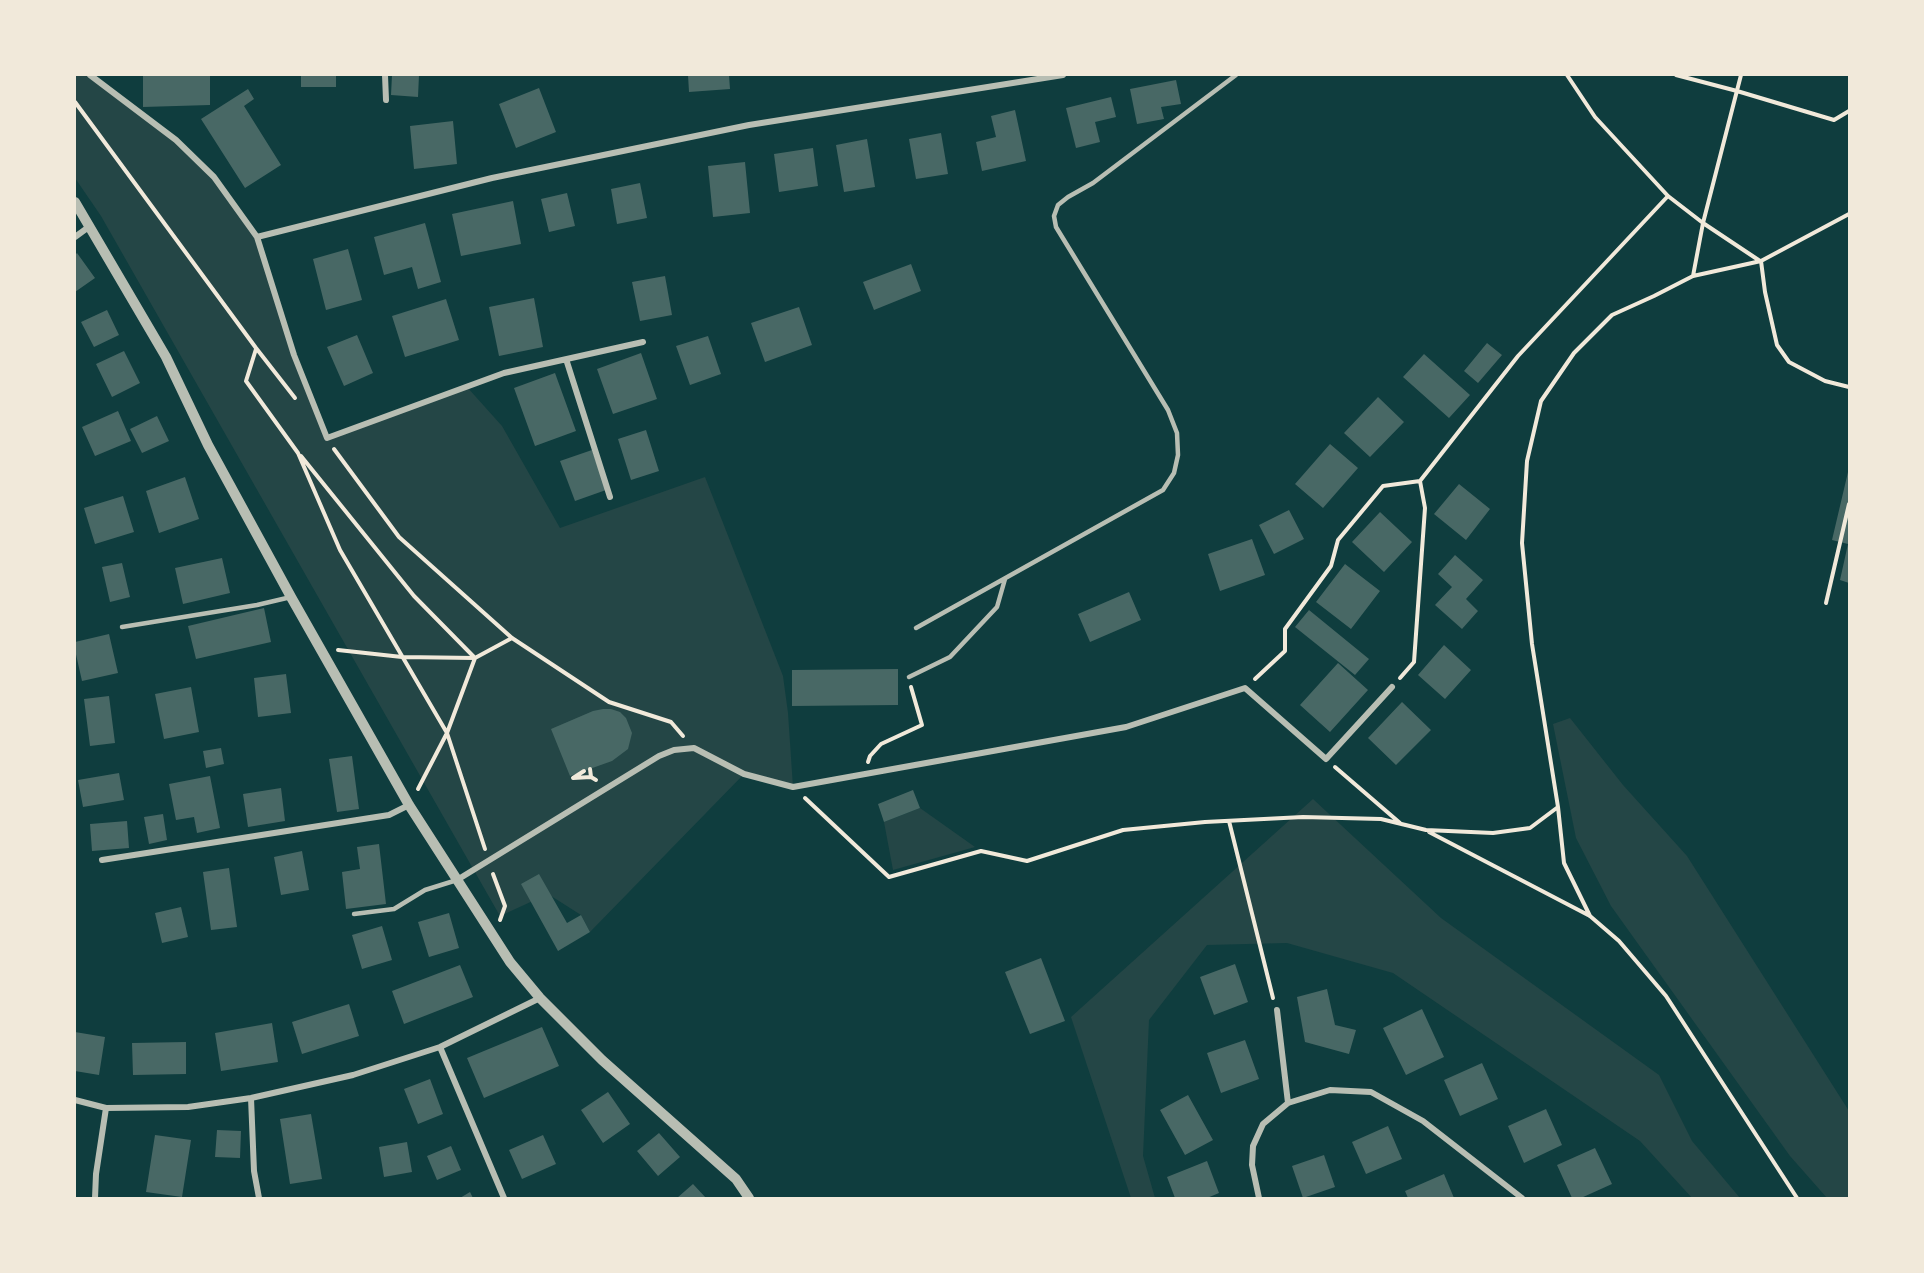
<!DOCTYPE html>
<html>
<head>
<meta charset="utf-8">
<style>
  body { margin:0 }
  #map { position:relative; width:1924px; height:1273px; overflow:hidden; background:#0f3d3e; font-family:Montserrat,sans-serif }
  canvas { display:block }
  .frame { position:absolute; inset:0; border:76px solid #f1e9da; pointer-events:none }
</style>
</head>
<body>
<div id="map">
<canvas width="1924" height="1273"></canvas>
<div class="frame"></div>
</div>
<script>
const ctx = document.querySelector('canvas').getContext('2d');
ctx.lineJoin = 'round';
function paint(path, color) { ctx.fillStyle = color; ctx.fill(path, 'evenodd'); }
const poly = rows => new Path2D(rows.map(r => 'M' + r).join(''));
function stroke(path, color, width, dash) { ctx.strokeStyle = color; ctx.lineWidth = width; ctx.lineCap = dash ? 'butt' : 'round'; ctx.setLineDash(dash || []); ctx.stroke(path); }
const green = poly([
  [75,75,90,75,176,140,214,177,257,237,294,355,327,438,467,387,502,426,560,528,705,477,783,676,788,713,793,787,744,774,590,932,581,915,548,894,500,916,101,216,75,178],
  [1570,718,1623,785,1687,856,1849,1111,1849,1198,1827,1198,1790,1156,1611,906,1576,838,1553,724],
  [1313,799,1441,918,1659,1075,1692,1141,1740,1198,1692,1198,1640,1141,1393,973,1287,943,1207,945,1149,1020,1143,1156,1155,1198,1131,1198,1071,1017],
  [920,808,975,847,893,870,884,822]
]);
const building = poly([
  [143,75,210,75,210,105,143,107],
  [301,75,336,75,336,87,301,87],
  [392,75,419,75,418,97,391,95],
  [688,75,729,75,730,89,689,92],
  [1176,80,1181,104,1161,107,1164,119,1137,124,1130,89],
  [539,88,556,132,516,148,499,104],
  [248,89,254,99,244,106,281,165,245,188,201,119],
  [1111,97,1116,117,1095,122,1100,142,1076,148,1066,108],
  [1015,110,1026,161,982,171,976,142,996,137,991,116],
  [453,121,457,164,414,169,410,126],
  [941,133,948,174,916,179,909,139],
  [867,139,875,187,844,192,836,145],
  [813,148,818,186,779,192,774,154],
  [745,162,750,213,713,217,708,166],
  [640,183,647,218,617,224,611,189],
  [567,193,575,226,549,232,541,199],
  [513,201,521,244,461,256,452,214],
  [425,223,441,282,418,289,412,267,384,275,374,237],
  [348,249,362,300,326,310,313,259],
  [77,253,95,278,75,292,75,255],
  [911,264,921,291,874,310,863,282],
  [665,276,672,315,640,321,632,282],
  [534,298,543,347,499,356,489,307],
  [446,299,459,340,405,357,392,316],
  [799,307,812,345,765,362,751,323],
  [107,310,119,335,94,347,81,322],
  [357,335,373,373,344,386,327,347],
  [708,336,721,374,690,385,676,346],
  [1487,343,1502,355,1478,383,1464,371],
  [124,351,140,383,112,397,96,364],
  [641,353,657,399,613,414,597,369],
  [1424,354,1470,395,1449,418,1403,377],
  [555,373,576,431,535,446,514,388],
  [1378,397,1404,422,1370,457,1344,433],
  [118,411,131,441,95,456,82,427],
  [157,416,169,441,142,453,130,429],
  [646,430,659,471,631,480,618,439],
  [1330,444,1358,468,1323,508,1295,484],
  [592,450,606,490,575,501,560,461],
  [1848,472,1849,472,1849,583,1840,580,1848,544,1832,540],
  [185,477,199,519,159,533,146,491],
  [1459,484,1490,509,1466,540,1434,514],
  [123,496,134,532,95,544,84,508],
  [1289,510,1304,539,1274,554,1259,525],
  [1380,512,1412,542,1384,572,1352,542],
  [1252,539,1265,575,1220,591,1208,554],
  [1455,555,1483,580,1466,599,1478,611,1462,629,1435,605,1452,587,1438,574],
  [222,558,230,593,183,604,175,568],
  [122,563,130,597,110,602,102,567],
  [1345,564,1380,591,1351,629,1316,602],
  [1129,592,1141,620,1090,642,1078,614],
  [264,608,271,642,196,659,188,626],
  [1309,610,1369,659,1355,675,1295,627],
  [109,634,118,673,82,681,75,650,75,642],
  [1444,645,1471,670,1445,699,1418,675],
  [1338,663,1368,690,1330,732,1300,705],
  [898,669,898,705,792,706,792,670],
  [286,674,291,713,258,717,254,678],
  [191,687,199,732,164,739,155,694],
  [109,696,115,743,90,746,84,699],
  [1402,702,1431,730,1396,765,1368,738],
  [603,709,611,709,620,712,626,718,632,733,628,749,612,761,570,776,551,729,593,711],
  [221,748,224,764,206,768,203,751],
  [352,756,359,809,337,812,329,759],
  [119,773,124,800,83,807,78,780],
  [210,776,220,828,197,833,194,817,176,820,169,784],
  [281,788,285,821,248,827,243,794],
  [913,790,920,808,884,822,878,804],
  [163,814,167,840,149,844,144,817],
  [127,821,129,848,92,851,90,824],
  [379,844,386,904,346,909,342,872,360,869,357,847],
  [302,851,309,890,281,895,274,857],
  [229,868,237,927,211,930,203,872],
  [539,874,567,923,581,915,590,932,558,951,521,884],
  [181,907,188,937,162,943,155,913],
  [449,913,459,948,429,957,418,922],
  [382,926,392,960,362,969,352,935],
  [1041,958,1065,1021,1030,1034,1005,972],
  [1235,964,1248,1002,1214,1015,1200,977],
  [460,965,473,997,404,1024,392,991],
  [1327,989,1335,1025,1356,1030,1349,1054,1305,1042,1297,997],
  [349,1004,359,1036,302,1054,292,1022],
  [1422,1009,1444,1057,1406,1075,1383,1028],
  [272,1023,278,1062,221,1071,215,1033],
  [542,1027,559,1066,484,1098,467,1058],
  [75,1032,105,1037,99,1075,75,1071],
  [1245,1040,1259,1079,1221,1093,1207,1053],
  [186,1042,186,1074,133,1075,132,1043],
  [1482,1063,1498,1099,1460,1116,1444,1080],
  [430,1079,443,1114,418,1124,404,1089],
  [608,1092,630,1124,603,1143,581,1110],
  [1188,1095,1213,1140,1185,1155,1160,1110],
  [1546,1109,1562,1145,1524,1163,1508,1126],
  [311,1114,322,1179,290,1184,280,1119],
  [1388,1126,1402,1159,1366,1174,1352,1142],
  [217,1130,241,1131,240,1158,215,1157],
  [659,1133,680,1157,658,1176,637,1151],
  [155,1135,191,1140,182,1197,146,1192],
  [543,1135,556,1164,522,1179,509,1150],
  [407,1142,412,1172,384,1177,379,1147],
  [451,1146,461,1170,437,1180,427,1156],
  [1595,1148,1612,1184,1581,1198,1572,1198,1557,1165],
  [1324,1155,1335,1187,1303,1198,1292,1166],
  [1207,1161,1219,1193,1207,1198,1175,1198,1167,1177],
  [1444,1174,1454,1198,1408,1198,1405,1191],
  [693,1184,706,1198,677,1198],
  [470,1192,473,1198,460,1198]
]);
const path = poly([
  [1567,75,1595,117,1668,196,1703,223,1760,261],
  [1676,75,1737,91,1834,120,1849,111],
  [75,102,256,348,295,398],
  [1849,214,1761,261,1765,292,1777,345,1789,362,1825,381,1849,387],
  [1693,276,1703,223,1741,75],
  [256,349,246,381,298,453,340,550,447,733,485,849],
  [334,449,399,537,512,638,609,702,671,722,683,736],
  [301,456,414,596,475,658],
  [1826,603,1849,504],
  [338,650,402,657,475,658,512,638],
  [1400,678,1414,662,1425,508,1420,481,1518,356,1668,196],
  [1255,679,1285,651,1285,629,1331,566,1338,540,1383,486,1420,481],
  [868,762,870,756,881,744,922,725,911,687],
  [1335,767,1400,823],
  [590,769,591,777],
  [584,771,573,778,591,777,596,780],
  [418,789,447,733,475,658],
  [805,798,889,877,981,851,1027,861,1123,830,1205,822,1303,817,1381,819,1426,830,1493,833,1530,828,1558,807],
  [1229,821,1273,998],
  [1429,832,1590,916,1619,941,1666,996,1797,1198],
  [493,874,505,906,500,920],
  [1590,916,1564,863,1558,807,1532,644,1522,543,1527,461,1541,401,1574,353,1612,315,1654,296,1693,276,1761,261]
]);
const service = poly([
  [122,627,257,605,291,597],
  [916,628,1163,490,1174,473,1178,455,1177,433,1168,410,1056,227,1054,216,1058,205,1068,197,1093,183,1236,75],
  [909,677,950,657,997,607,1005,579],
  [354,914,394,909,425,890,457,880]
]);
const minor = poly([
  [90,75,176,140,214,177,257,237,294,355,327,438,504,373,643,342],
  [385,75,386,100],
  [75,237,90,226],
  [257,237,492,178,749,125,1063,75],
  [566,359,610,497],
  [102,860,389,815,409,805],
  [457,880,659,756,674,750,694,748,744,774,793,787,1126,727,1245,688,1326,759,1392,687],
  [1277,1010,1288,1103],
  [440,1047,504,1198],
  [251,1098,254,1171,259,1198],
  [75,1100,106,1108,188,1107,251,1098,353,1075,440,1047,540,998],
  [95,1198,96,1174,106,1108],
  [1259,1198,1252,1165,1253,1146,1263,1124,1288,1103,1330,1090,1371,1092,1423,1121,1522,1198]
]);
const tertiary = poly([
  [75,202,166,357,208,445,291,597,409,805,510,962,540,998,602,1060,736,1179,749,1198]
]);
paint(green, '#244646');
paint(building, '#486865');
stroke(path, '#f1e9da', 4);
stroke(service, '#b8beb3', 4.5);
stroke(minor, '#b8beb3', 6);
stroke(tertiary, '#b8beb3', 10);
</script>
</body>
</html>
